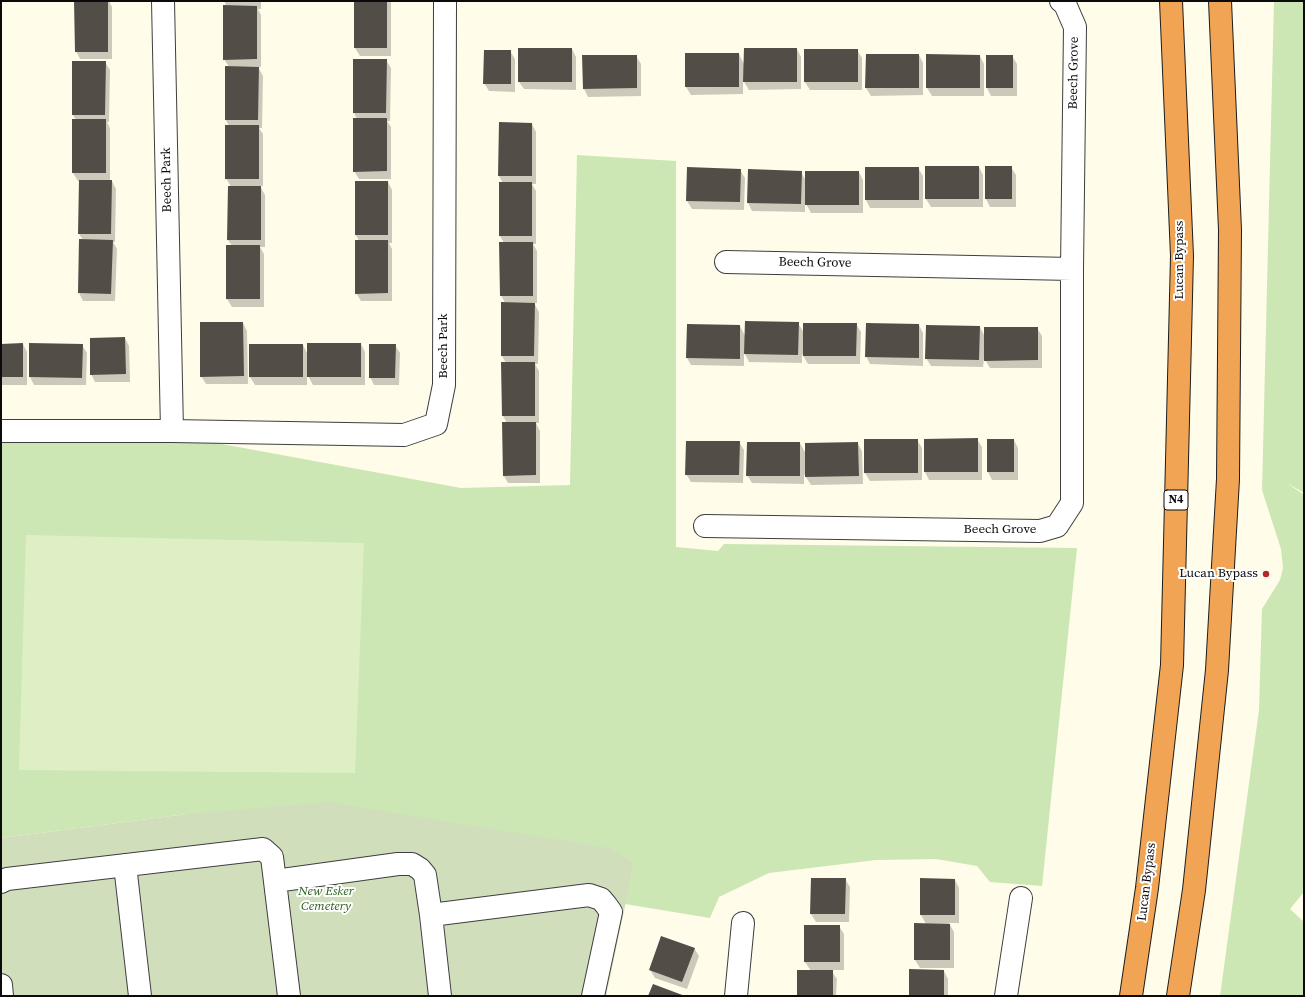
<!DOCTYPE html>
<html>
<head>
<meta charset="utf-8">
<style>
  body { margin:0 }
  #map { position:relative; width:1305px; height:997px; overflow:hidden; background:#fffce9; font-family:"Source Serif 4",serif }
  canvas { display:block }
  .frame { position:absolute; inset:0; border:2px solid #0b0b0b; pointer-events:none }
</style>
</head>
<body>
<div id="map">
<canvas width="1305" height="997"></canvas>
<div class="frame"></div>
</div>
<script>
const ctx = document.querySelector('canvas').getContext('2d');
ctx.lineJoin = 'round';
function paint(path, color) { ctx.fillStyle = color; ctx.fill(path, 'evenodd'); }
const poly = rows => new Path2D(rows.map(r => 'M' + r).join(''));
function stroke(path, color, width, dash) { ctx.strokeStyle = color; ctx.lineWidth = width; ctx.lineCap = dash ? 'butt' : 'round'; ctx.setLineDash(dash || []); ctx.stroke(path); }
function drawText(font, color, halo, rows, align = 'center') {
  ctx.font = font + ' "Source Serif 4",serif'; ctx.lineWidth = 4; ctx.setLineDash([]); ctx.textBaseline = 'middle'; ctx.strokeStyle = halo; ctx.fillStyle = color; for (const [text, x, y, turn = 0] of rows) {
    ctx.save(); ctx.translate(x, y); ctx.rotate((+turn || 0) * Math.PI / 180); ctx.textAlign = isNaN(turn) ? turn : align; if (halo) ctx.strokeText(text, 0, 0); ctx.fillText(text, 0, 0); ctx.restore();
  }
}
const green = poly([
  [1274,1,1304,1,1304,493,1287,483,1304,495,1304,892,1290,909,1304,922,1304,996,1220,996,1259,710,1262,609,1280,580,1283,568,1281,549,1262,490],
  [577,155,676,161,676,547,718,551,724,544,1077,548,1042,886,990,882,977,866,936,859,876,860,769,873,719,897,710,918,625,904,634,864,187,814,1,838,1,433,162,433,461,488,570,485]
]);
const cemetery = poly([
  [329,802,610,848,634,864,606,996,1,996,1,838,187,814]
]);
const pitch = poly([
  [26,535,364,543,355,773,19,770]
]);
const shadow = poly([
  [75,1,112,1,109,1,112,7,112,59,80,59,76,51],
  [224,1,261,1,261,9,258,9,261,15,261,67,258,67,263,76,262,128,259,128,263,134,263,186,260,186,265,195,265,247,260,247,264,254,264,307,232,307,227,299,232,246,228,240,231,187,226,178,229,126,226,120,229,67,224,59,227,7],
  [355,1,390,1,391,3,391,56,360,56,355,48],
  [572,49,576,57,576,90,524,89,519,82],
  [797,49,801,57,801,89,749,90,743,80,743,94,691,95,686,87,739,54,744,64],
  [805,50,857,50,862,58,862,90,810,90,805,82],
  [510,51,515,59,515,92,489,91,484,83],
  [919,55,923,63,923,95,871,96,866,88],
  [636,56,641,64,641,96,588,97,584,89],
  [980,56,984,64,984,96,932,96,927,88],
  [987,56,1012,56,1017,64,1017,96,991,96,987,88],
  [386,60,391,68,390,121,387,121,391,127,391,179,359,179,354,171,357,119,354,113],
  [105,62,110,70,109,122,107,122,110,128,110,181,112,181,116,189,115,242,113,242,117,249,115,301,83,301,79,293,83,240,79,234,80,181,78,181,73,173,76,120,73,115],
  [532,124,536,132,536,184,532,184,536,191,536,244,533,244,537,251,537,303,534,303,539,312,538,364,535,364,539,371,539,423,536,423,540,431,540,483,508,483,504,476,507,423,503,416,506,363,502,356,505,303,501,295,504,243,500,236,503,183,499,176],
  [926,167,979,167,983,175,983,207,931,207,926,199],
  [986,167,1011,167,1016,175,1016,207,990,207,986,199],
  [918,168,923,176,923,208,870,208,866,200],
  [740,170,745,178,744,210,692,209,687,201],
  [801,172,806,181,859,172,863,180,863,213,811,213,805,202,805,212,752,211,748,203],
  [356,182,388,182,392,190,392,243,389,243,392,249,392,301,361,301,356,293,359,241,356,235],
  [243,323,247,331,248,384,206,384,201,376],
  [798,323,804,333,856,324,861,332,860,364,808,364,802,354,802,363,749,362,744,352,744,366,691,365,687,358,740,326,745,336],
  [919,325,923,333,923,366,870,364,866,356],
  [980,327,985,337,1037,328,1042,336,1042,368,990,368,984,358,983,367,931,366,926,358],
  [125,338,129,346,130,382,95,382,91,374],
  [1,344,23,344,27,352,27,385,1,385],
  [361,344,365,352,365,385,313,385,307,374,307,385,255,385,250,377,250,345,303,345,308,355],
  [82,345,87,353,86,385,34,385,30,377],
  [395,345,400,353,399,385,374,385,370,377],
  [977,439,982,447,982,480,929,480,925,472],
  [917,440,922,448,922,480,870,481,865,473],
  [1014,440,1018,448,1018,480,992,480,988,472],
  [739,442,744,450,743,483,691,482,686,474],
  [800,443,806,454,858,444,862,451,863,484,811,485,804,474,804,484,752,483,747,475],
  [845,879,850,887,849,922,816,922,811,914],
  [955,880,959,888,959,923,949,923,954,932,954,968,920,968,915,960,926,924,921,915],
  [839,926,844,934,844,970,831,970,837,979,836,996,798,996,811,971,805,962],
  [694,948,699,956,687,989,655,978,650,970],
  [944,971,948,979,948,996,910,996]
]);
const building = poly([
  [74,1,108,1,108,52,75,52],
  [354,1,387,1,387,48,354,48],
  [223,5,257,6,257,59,223,60],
  [518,48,572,48,572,82,518,82],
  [744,48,797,48,797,82,743,82],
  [804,49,858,49,858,82,804,82],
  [484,50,511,50,511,84,483,84],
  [685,53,739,53,739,87,685,87],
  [866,54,919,54,919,88,865,88],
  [926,54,980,55,980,88,926,88],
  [582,55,637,55,637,88,583,89],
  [986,55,1013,55,1013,88,986,88],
  [353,59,387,59,386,113,353,113],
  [72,61,106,61,105,115,72,115],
  [225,66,259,67,258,120,225,120],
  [353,118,387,118,387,171,353,172],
  [72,119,106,119,106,173,72,173],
  [499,122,532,123,532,176,498,176],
  [225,125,259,125,259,179,225,179],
  [925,166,979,166,979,199,925,199],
  [985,166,1012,166,1012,199,985,199],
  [687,167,741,169,740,202,686,201],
  [865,167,919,167,919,200,865,200],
  [748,169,802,171,801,204,747,203],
  [805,171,859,171,859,205,805,205],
  [79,180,112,180,111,234,78,234],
  [355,181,388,181,388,235,355,235],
  [499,182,532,182,532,236,499,236],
  [228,186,261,186,261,240,227,240],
  [79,239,113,240,111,294,78,293],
  [355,240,388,240,388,293,355,294],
  [499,242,533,242,533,296,500,296],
  [226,245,260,245,260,299,226,299],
  [501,302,535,303,534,356,501,356],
  [745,321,799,322,798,355,744,354],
  [200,322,243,322,244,376,200,377],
  [803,323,857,323,856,356,803,356],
  [866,323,919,324,919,358,865,357],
  [687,324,740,325,740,359,686,358],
  [926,325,980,326,979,360,925,359],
  [984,327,1038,327,1038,360,984,361],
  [125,337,126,374,90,375,90,338],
  [23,343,23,377,1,377,1,344],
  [29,343,83,344,82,378,29,377],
  [307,343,361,343,361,377,307,377],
  [249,344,303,344,303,377,249,377],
  [369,344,396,344,395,378,369,378],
  [501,362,535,362,535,416,502,416],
  [502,422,536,422,536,475,503,476],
  [978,438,978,472,924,472,924,439],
  [864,439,918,439,918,473,864,473],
  [987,439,1014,439,1014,472,987,472],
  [686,441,740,441,739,475,685,475],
  [747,442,800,442,800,476,746,476],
  [858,442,859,476,805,477,805,443],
  [811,878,846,878,845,914,810,914],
  [920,878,955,879,955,915,920,915],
  [914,923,950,924,950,960,914,960],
  [804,925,840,925,840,962,804,962],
  [661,936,695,948,682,982,649,970],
  [909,969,944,970,944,996,909,996],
  [797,970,833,970,833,996,797,996],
  [653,984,685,996,648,996]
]);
const minor = poly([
  [163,1,172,431],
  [726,262,1072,269],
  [1,431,172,431,404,435,436,424,444,385,445,1],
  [705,526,1040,531,1057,526,1072,503,1072,269,1075,27,1065,4,1061,1],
  [125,865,140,996],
  [275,881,398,864,412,864,420,869,425,875,431,915],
  [1,882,7,879,263,849,272,857,289,996],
  [1,985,2,996],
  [440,996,431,915,589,895,601,899,606,905,611,912,593,996],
  [736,996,743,923],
  [1006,996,1021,898]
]);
const highway = poly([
  [1131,996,1147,888,1172,665,1182,256,1171,1],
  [1178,996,1194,890,1217,670,1228,479,1230,230,1220,1]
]);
const markers = [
  [1266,574,4,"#b72827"]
];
const shields = [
  [1176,500,24]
];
const shieldNames = [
  ["N4",1176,500]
];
const streetNames = [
  ["Beech Grove",1074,73,-89],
  ["Beech Park",167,180,-91],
  ["Lucan Bypass",1180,260,-90],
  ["Beech Grove",815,263,1],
  ["Beech Park",444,346,-90],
  ["Beech Grove",1000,530],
  ["Lucan Bypass",1147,882,-83]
];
const poiNames = [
  ["Lucan Bypass",1258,574]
];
const parkNames = [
  ["New Esker",326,892],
  ["Cemetery",326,907]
];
paint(green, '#cce7b4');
paint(cemetery, '#d1debc');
paint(pitch, '#deefc6');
paint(shadow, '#0003');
paint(building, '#534d48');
stroke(minor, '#3e3e3e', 24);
stroke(highway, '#1c1c1c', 24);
stroke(minor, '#fff', 22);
stroke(highway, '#f1a554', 22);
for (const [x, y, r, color] of markers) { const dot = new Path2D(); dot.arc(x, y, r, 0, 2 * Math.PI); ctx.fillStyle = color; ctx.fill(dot); stroke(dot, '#fff', 1.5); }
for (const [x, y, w] of shields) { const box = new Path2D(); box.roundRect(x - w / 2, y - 10, w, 20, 3); ctx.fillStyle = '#fff'; ctx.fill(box); stroke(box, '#0b0b0b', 1); }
drawText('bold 12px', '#0b0b0b', null, shieldNames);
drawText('13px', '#0b0b0b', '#fff', streetNames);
drawText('13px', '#0b0b0b', '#fff', poiNames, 'right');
drawText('italic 13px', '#28601d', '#fff', parkNames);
</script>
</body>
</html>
